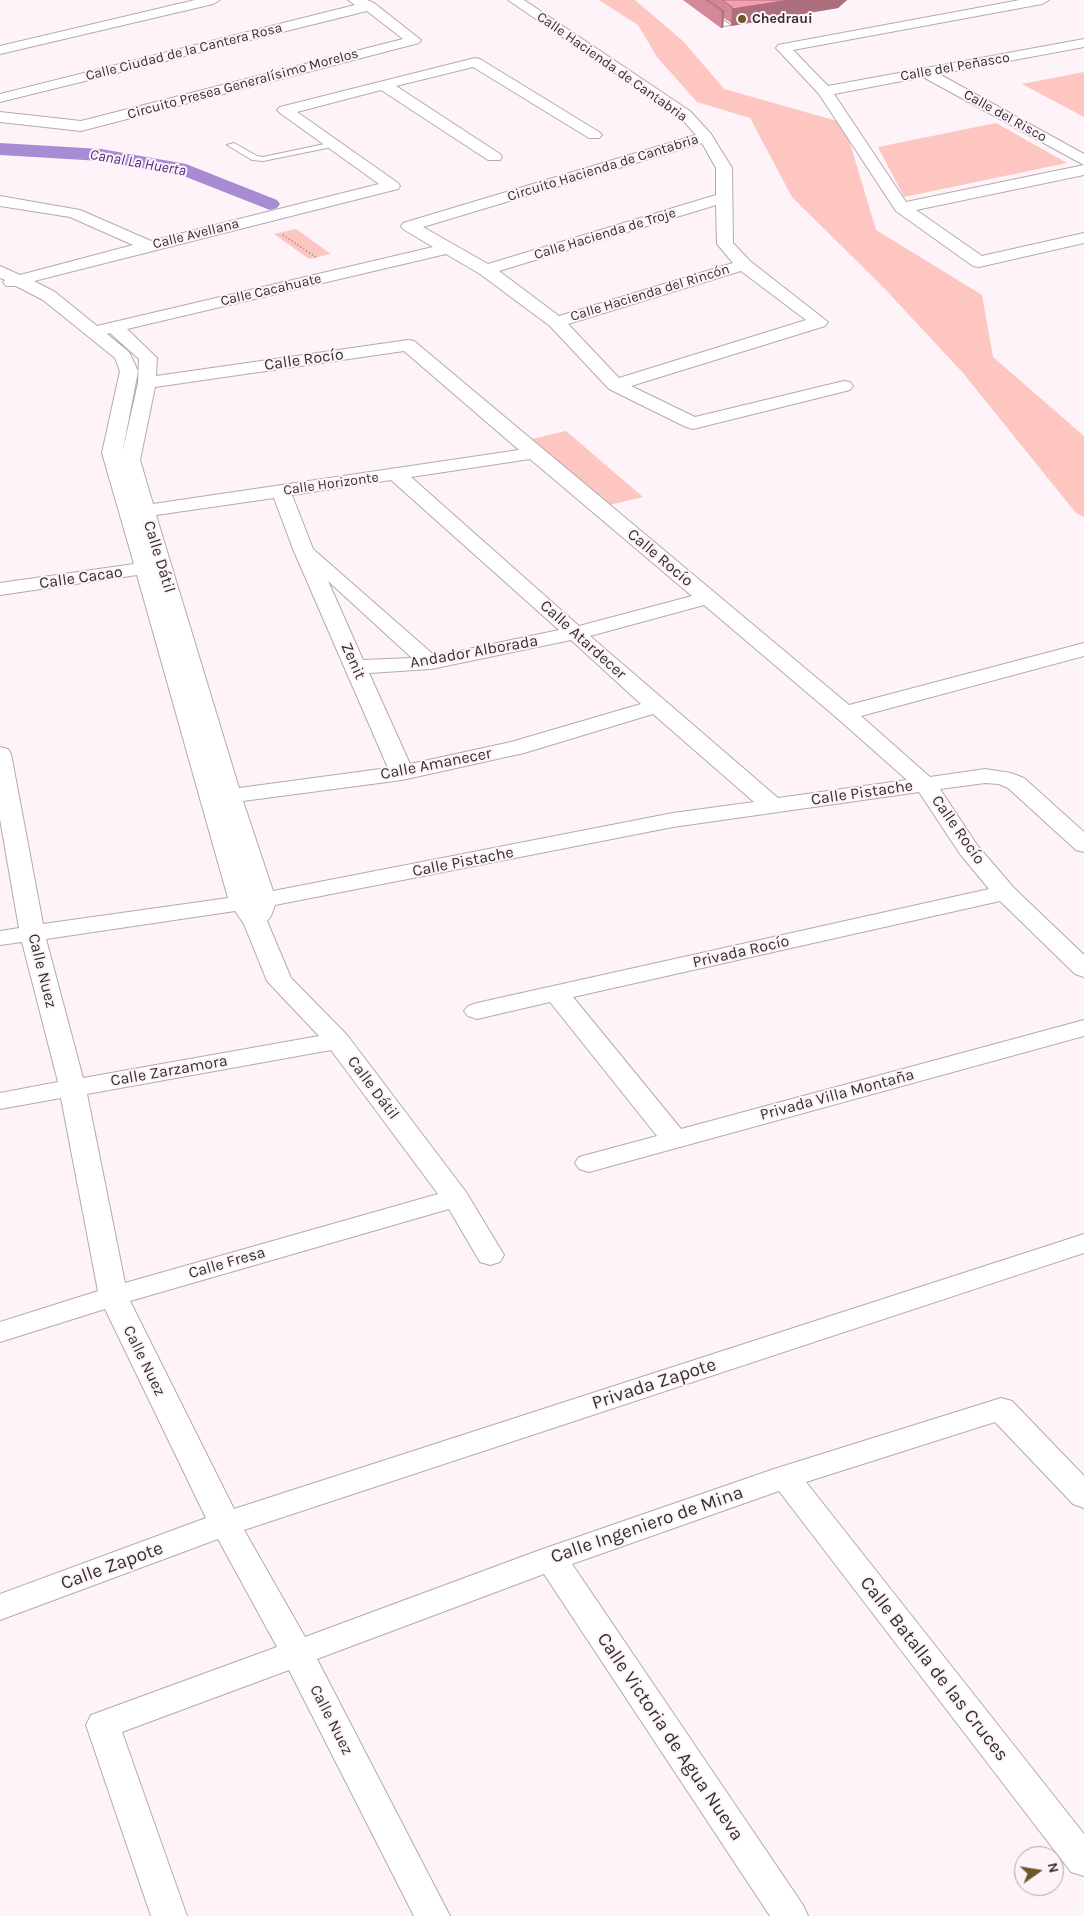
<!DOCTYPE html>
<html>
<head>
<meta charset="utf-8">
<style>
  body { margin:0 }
  #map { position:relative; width:1084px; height:1916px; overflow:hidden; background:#fdf3f8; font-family:Karla,sans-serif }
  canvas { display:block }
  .north { position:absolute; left:1014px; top:1846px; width:50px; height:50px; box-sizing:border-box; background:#fdf3f8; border:1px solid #ada5a9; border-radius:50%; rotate:77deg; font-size:14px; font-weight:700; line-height:20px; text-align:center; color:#343032 }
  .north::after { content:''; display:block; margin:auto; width:18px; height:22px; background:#6d5928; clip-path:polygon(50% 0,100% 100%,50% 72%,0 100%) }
</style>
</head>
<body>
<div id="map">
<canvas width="1084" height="1916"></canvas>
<div class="north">N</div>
</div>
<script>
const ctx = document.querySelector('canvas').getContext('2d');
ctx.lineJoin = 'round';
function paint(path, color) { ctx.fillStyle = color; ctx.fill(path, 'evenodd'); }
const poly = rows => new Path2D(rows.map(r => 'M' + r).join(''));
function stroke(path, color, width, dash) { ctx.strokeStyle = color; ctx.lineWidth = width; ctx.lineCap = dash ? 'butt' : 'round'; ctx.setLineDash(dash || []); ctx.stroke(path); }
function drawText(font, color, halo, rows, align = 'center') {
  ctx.font = font + ' Karla,sans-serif'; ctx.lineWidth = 4; ctx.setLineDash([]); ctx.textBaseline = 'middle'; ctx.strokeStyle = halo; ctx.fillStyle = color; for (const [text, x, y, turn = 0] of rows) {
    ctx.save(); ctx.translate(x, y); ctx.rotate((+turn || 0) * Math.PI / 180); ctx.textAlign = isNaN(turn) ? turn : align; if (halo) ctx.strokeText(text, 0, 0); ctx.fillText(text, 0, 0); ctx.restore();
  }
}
const green = poly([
  [599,0,635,0,684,42,724,89,844,123,876,230,982,295,993,357,1084,436,1084,517,1076,513,963,373,884,288,792,197,750,118,697,102,657,57,638,25],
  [1084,72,1084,117,1022,84],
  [996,123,1067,163,904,197,878,147],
  [296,229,331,254,309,259,274,234],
  [566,431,643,497,609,505,532,439]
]);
const canal = poly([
  [0,143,101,149,186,164,277,200,280,204,277,208,270,210,181,175,101,161,0,155,0,143]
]);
const path = poly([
  [283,235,317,258]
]);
const service = poly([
  [687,0,695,0,730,25,724,26,687,0],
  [334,142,338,144,337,146,263,161,252,160,227,145,234,143,257,156,263,157,334,142]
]);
const minor = poly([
  [195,0,220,0,213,4,0,54,0,46,195,0],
  [348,0,367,0,374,3,421,40,419,43,81,131,0,122,0,112,81,121,403,39,367,11,0,102,0,94,355,5,348,0],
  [508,0,524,0,690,111,711,134,732,168,733,243,750,261,828,322,825,326,631,386,695,417,844,381,850,382,853,386,850,390,693,429,686,427,609,389,550,326,480,274,446,254,127,329,157,358,156,376,408,340,414,341,849,705,1084,643,1084,656,861,716,930,777,985,769,1011,773,1024,778,1084,832,1084,852,1076,850,1008,788,999,784,985,783,940,789,977,845,1014,888,1084,955,1084,977,1075,974,1000,901,573,997,681,1129,1084,1020,1084,1036,589,1172,579,1169,575,1163,579,1157,657,1136,550,1002,477,1019,468,1016,464,1011,468,1006,477,1003,989,889,960,854,919,792,673,827,275,905,271,916,267,921,291,978,347,1035,466,1192,504,1255,500,1262,490,1265,480,1262,449,1209,130,1301,234,1509,1084,1234,1084,1253,244,1530,305,1637,540,1550,774,1469,1001,1398,1012,1401,1084,1476,1084,1508,1073,1504,995,1422,806,1482,1084,1834,1084,1876,1071,1872,779,1491,572,1564,803,1905,808,1916,770,1916,544,1574,317,1659,450,1916,414,1916,289,1670,122,1732,187,1916,151,1916,86,1725,91,1715,277,1647,218,1539,0,1620,0,1594,206,1518,105,1309,0,1342,0,1322,98,1291,61,1098,0,1109,0,1093,58,1082,22,942,0,945,0,931,19,928,0,819,0,747,8,749,11,754,43,924,228,898,137,575,0,595,0,583,134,564,102,453,120,371,115,358,43,300,16,286,6,286,3,282,5,280,0,278,0,266,20,275,133,245,70,217,0,206,0,196,80,210,151,241,379,184,280,113,277,110,280,107,475,58,480,59,599,132,602,135,599,138,589,138,473,67,396,86,500,154,502,157,500,160,488,160,381,90,297,112,398,183,400,186,398,189,34,281,55,292,97,326,433,247,403,229,401,226,403,223,696,135,680,117,508,0],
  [702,143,716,168,716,195,488,264,423,227,702,143],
  [716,205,717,244,733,263,559,316,499,271,716,205],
  [741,271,806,320,619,378,568,324,741,271],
  [110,333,139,359,138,383,122,454,138,371,129,352,107,334,110,333],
  [404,351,519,450,153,504,140,460,155,387,404,351],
  [530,459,692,596,579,626,411,477,530,459],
  [391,480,559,630,435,656,313,549,292,495,391,480],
  [274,498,293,549,388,768,239,788,156,515,274,498],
  [328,581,412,658,363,660,328,581],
  [704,605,837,718,907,780,778,798,590,636,704,605],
  [571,640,641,704,511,742,410,764,369,673,431,669,571,640],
  [653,714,754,802,673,813,273,891,243,801,402,780,524,753,653,714],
  [235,911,244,924,267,981,319,1036,83,1078,46,939,235,911],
  [331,1050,438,1194,125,1283,87,1094,331,1050],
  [1020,0,1049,0,1042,4,793,50,828,86,1084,39,1084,47,939,74,1084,154,1084,165,923,77,834,94,906,202,1084,165,1084,175,916,210,982,256,1084,233,1084,243,979,267,973,266,896,211,819,94,776,48,778,45,783,44,1020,0]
]);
const wall = poly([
  [683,0,847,0,838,8,731,26,731,23,724,18,723,28,721,28]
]);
const shadedWall = poly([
  [789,0,847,0,838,8,731,26,732,9],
  [722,11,724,11,723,28,721,28]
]);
const building = poly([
  [706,0,708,0,724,11,722,11,706,0],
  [722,0,789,0,732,9,732,7,722,0]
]);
const markers = [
  [742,19,5,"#6d5928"]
];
const farPoinames = [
  ["Chedraui",752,19]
];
const farStreetnames = [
  ["Calle Ciudad de la Cantera Rosa",184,52,-14],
  ["Calle Hacienda de Cantabria",612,67,35],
  ["Calle del Peñasco",955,67,-10],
  ["Circuito Presea Generalísimo Morelos",243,84,-15],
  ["Calle del Risco",1005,116,29],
  ["Circuito Hacienda de Cantabria",603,168,-17],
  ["Calle Avellana",196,234,-14],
  ["Calle Hacienda de Troje",605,234,-17],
  ["Calle Cacahuate",271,290,-13],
  ["Calle Hacienda del Rincón",650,293,-17],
  ["Calle Horizonte",331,484,-8]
];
const farWaternames = [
  ["Canal La Huerta",138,163,10]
];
const streetNames = [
  ["Calle Rocío",304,360,-8],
  ["Calle Dátil",159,557,73],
  ["Calle Rocío",660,558,40],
  ["Calle Cacao",81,578,-8],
  ["Calle Atardecer",583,640,42],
  ["Andador Alborada",474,652,-10],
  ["Zenit",353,661,66],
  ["Calle Amanecer",436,764,-11],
  ["Calle Pistache",862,793,-8],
  ["Calle Rocío",958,830,55],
  ["Calle Pistache",463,862,-11],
  ["Privada Rocío",741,952,-13],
  ["Calle Nuez",42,971,76],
  ["Calle Zarzamora",169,1071,-10],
  ["Calle Dátil",373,1088,53],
  ["Privada Villa Montaña",837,1095,-15],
  ["Calle Fresa",227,1263,-16],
  ["Calle Nuez",144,1361,64],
  ["Calle Nuez",331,1720,63]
];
const nearStreetnames = [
  ["Privada Zapote",654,1384,-18],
  ["Calle Ingeniero de Mina",647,1525,-19],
  ["Calle Zapote",112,1566,-20],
  ["Calle Batalla de las Cruces",934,1669,52],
  ["Calle Victoria de Agua Nueva",670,1737,56]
];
paint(green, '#fdc6c0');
paint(canal, '#a88bd4');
stroke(service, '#b4aab0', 2);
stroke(minor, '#b4aab0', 2);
stroke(path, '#928b8e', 2, [1, 2.5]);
paint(service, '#fff');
paint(minor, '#fff');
paint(wall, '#d4889a');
paint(shadedWall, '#ad6f7d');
paint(building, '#f79eb3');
stroke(building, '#ad6f7d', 1);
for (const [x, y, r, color] of markers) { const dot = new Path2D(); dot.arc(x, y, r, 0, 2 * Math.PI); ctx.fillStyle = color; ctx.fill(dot); stroke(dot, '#fdf3f8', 2); }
drawText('bold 14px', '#343032', '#fdf3f8', farPoinames, 'left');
drawText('14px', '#343032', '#fdf3f8', farStreetnames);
drawText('italic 15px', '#51297e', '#fdf3f8', farWaternames);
drawText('16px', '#343032', '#fdf3f8', streetNames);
drawText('19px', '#343032', '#fdf3f8', nearStreetnames);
</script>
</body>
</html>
